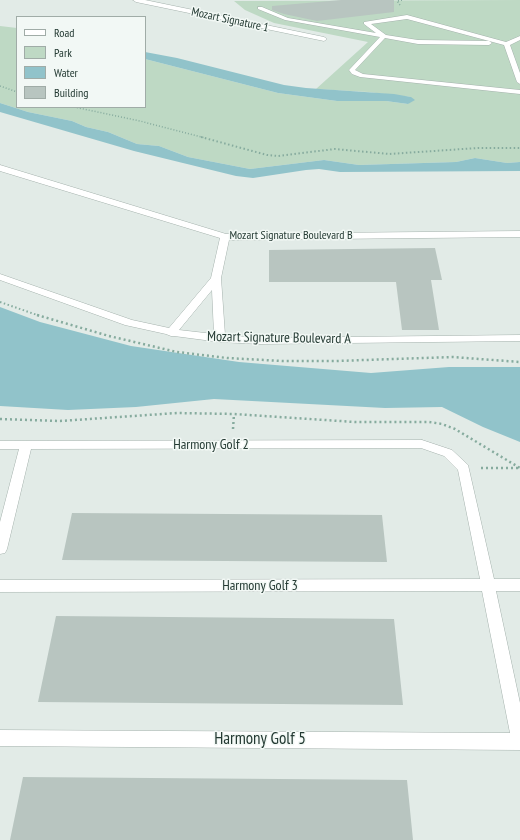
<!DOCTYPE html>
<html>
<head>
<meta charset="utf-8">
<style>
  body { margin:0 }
  #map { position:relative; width:520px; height:840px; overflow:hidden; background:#e2ebe7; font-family:"PT Sans Narrow",sans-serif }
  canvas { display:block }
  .legend { position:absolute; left:16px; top:16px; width:130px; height:92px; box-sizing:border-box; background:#f2f8f5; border:1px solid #a0aca7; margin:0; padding:5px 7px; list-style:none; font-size:12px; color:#243a33 }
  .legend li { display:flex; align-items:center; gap:8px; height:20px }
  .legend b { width:20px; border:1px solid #a0aca7 }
</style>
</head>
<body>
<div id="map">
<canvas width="520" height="840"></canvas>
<ul class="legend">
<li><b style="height:5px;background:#fff"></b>Road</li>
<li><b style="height:11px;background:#bed9c4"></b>Park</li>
<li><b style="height:11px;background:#91c3ca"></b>Water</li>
<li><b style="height:11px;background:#b8c5c0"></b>Building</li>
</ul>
</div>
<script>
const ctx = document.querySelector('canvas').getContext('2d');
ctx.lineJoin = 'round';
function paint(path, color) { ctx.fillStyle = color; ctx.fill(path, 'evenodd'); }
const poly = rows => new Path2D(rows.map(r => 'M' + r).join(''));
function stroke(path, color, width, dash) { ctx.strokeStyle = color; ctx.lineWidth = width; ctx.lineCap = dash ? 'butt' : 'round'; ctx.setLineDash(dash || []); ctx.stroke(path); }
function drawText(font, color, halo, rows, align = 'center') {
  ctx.font = font + ' "PT Sans Narrow",sans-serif'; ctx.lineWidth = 3; ctx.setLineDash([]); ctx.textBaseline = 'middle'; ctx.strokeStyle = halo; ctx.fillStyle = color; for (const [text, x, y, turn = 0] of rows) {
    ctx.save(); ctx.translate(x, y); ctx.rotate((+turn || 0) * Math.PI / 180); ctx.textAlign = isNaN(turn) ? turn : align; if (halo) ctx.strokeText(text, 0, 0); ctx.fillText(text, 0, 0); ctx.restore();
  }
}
const green = poly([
  [520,0,520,162,507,163,475,158,456,162,359,165,324,160,250,169,188,157,159,146,137,144,108,132,86,127,72,121,28,112,0,103,0,26,17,28,17,107,145,107,145,59,278,93,337,101,386,101,408,104,411,97,368,92,316,89,368,42,274,23,245,10,234,1]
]);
const water = poly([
  [145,52,177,58,284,85,306,88,394,94,411,97,415,100,408,104,386,101,337,101,278,93,145,59],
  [0,103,28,112,72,121,86,127,108,132,137,144,159,146,188,157,250,169,324,160,359,165,456,162,475,158,507,163,520,162,520,171,340,172,319,169,306,170,253,178,236,176,134,151,0,112],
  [0,307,40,322,131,346,239,362,371,373,449,367,520,367,520,442,483,427,442,407,385,408,214,399,136,407,68,410,0,406]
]);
const building = poly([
  [341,0,394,0,394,12,317,21,284,14,272,10,272,6],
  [435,248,442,280,431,280,439,330,402,330,396,282,269,282,269,250],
  [72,513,382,515,387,562,62,560],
  [56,616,394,619,403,705,38,702],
  [23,777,407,780,413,840,10,840]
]);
const pathFar2 = poly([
  [400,5,397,1,403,0],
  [0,86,17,92],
  [74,107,140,121,205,138]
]);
const pathFar1 = poly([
  [201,137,267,155,278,156,335,149,389,154,478,148,520,148],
  [0,302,40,316]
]);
const path = poly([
  [37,315,109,336,177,352,227,358,283,361,336,361,453,357,520,362],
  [0,419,60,421,177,413,234,414,355,422,429,422,442,424,455,429,520,468],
  [233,429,234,414],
  [481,468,520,468]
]);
const lane = poly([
  [258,7,262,7,288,18,376,33,364,24,364,22,407,15,506,42,520,36,520,40,510,45,520,73,520,84,517,82,504,45,407,19,371,24,386,35,418,40,489,41,492,43,489,45,418,44,385,38,355,70,363,74,520,90,520,94,360,77,352,74,349,70,380,37,285,20,258,9,258,7]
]);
const street = poly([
  [133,0,145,0,324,37,327,39,324,41,136,2,133,0],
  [0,165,226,234,520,231,520,237,229,240,221,278,225,335,260,338,520,335,520,341,260,344,220,342,174,336,171,336,166,334,125,325,0,280,0,274,132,320,169,328,211,278,220,238,0,171,0,165],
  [212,290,214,334,179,330,212,290],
  [422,440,452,450,468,465,494,579,520,579,520,591,496,591,520,703,520,750,0,746,0,730,510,733,482,591,0,592,0,580,480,579,458,470,444,456,421,448,31,449,7,549,5,553,0,554,0,522,19,449,0,449,0,441,422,440]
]);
const farStreetnames = [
  ["Mozart Signature 1",230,20,12],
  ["Mozart Signature Boulevard B",291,236]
];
const streetNames = [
  ["Mozart Signature Boulevard A",279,338,1],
  ["Harmony Golf 2",211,445],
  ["Harmony Golf 3",260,586]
];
const nearStreetnames = [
  ["Harmony Golf 5",260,739]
];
paint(green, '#bed9c4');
paint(water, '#91c3ca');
paint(building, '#b8c5c0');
stroke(lane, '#a5b2ad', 1);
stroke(street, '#a5b2ad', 1);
stroke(pathFar2, '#86ab9e', 1.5, [1, 2]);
stroke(pathFar1, '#86ab9e', 2, [1.5, 2.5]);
stroke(path, '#86ab9e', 2.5, [2, 3]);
paint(lane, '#fff');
paint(street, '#fff');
drawText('12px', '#243a33', '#f2f8f5', farStreetnames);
drawText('14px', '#243a33', '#f2f8f5', streetNames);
drawText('17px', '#243a33', '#f2f8f5', nearStreetnames);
</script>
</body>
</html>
